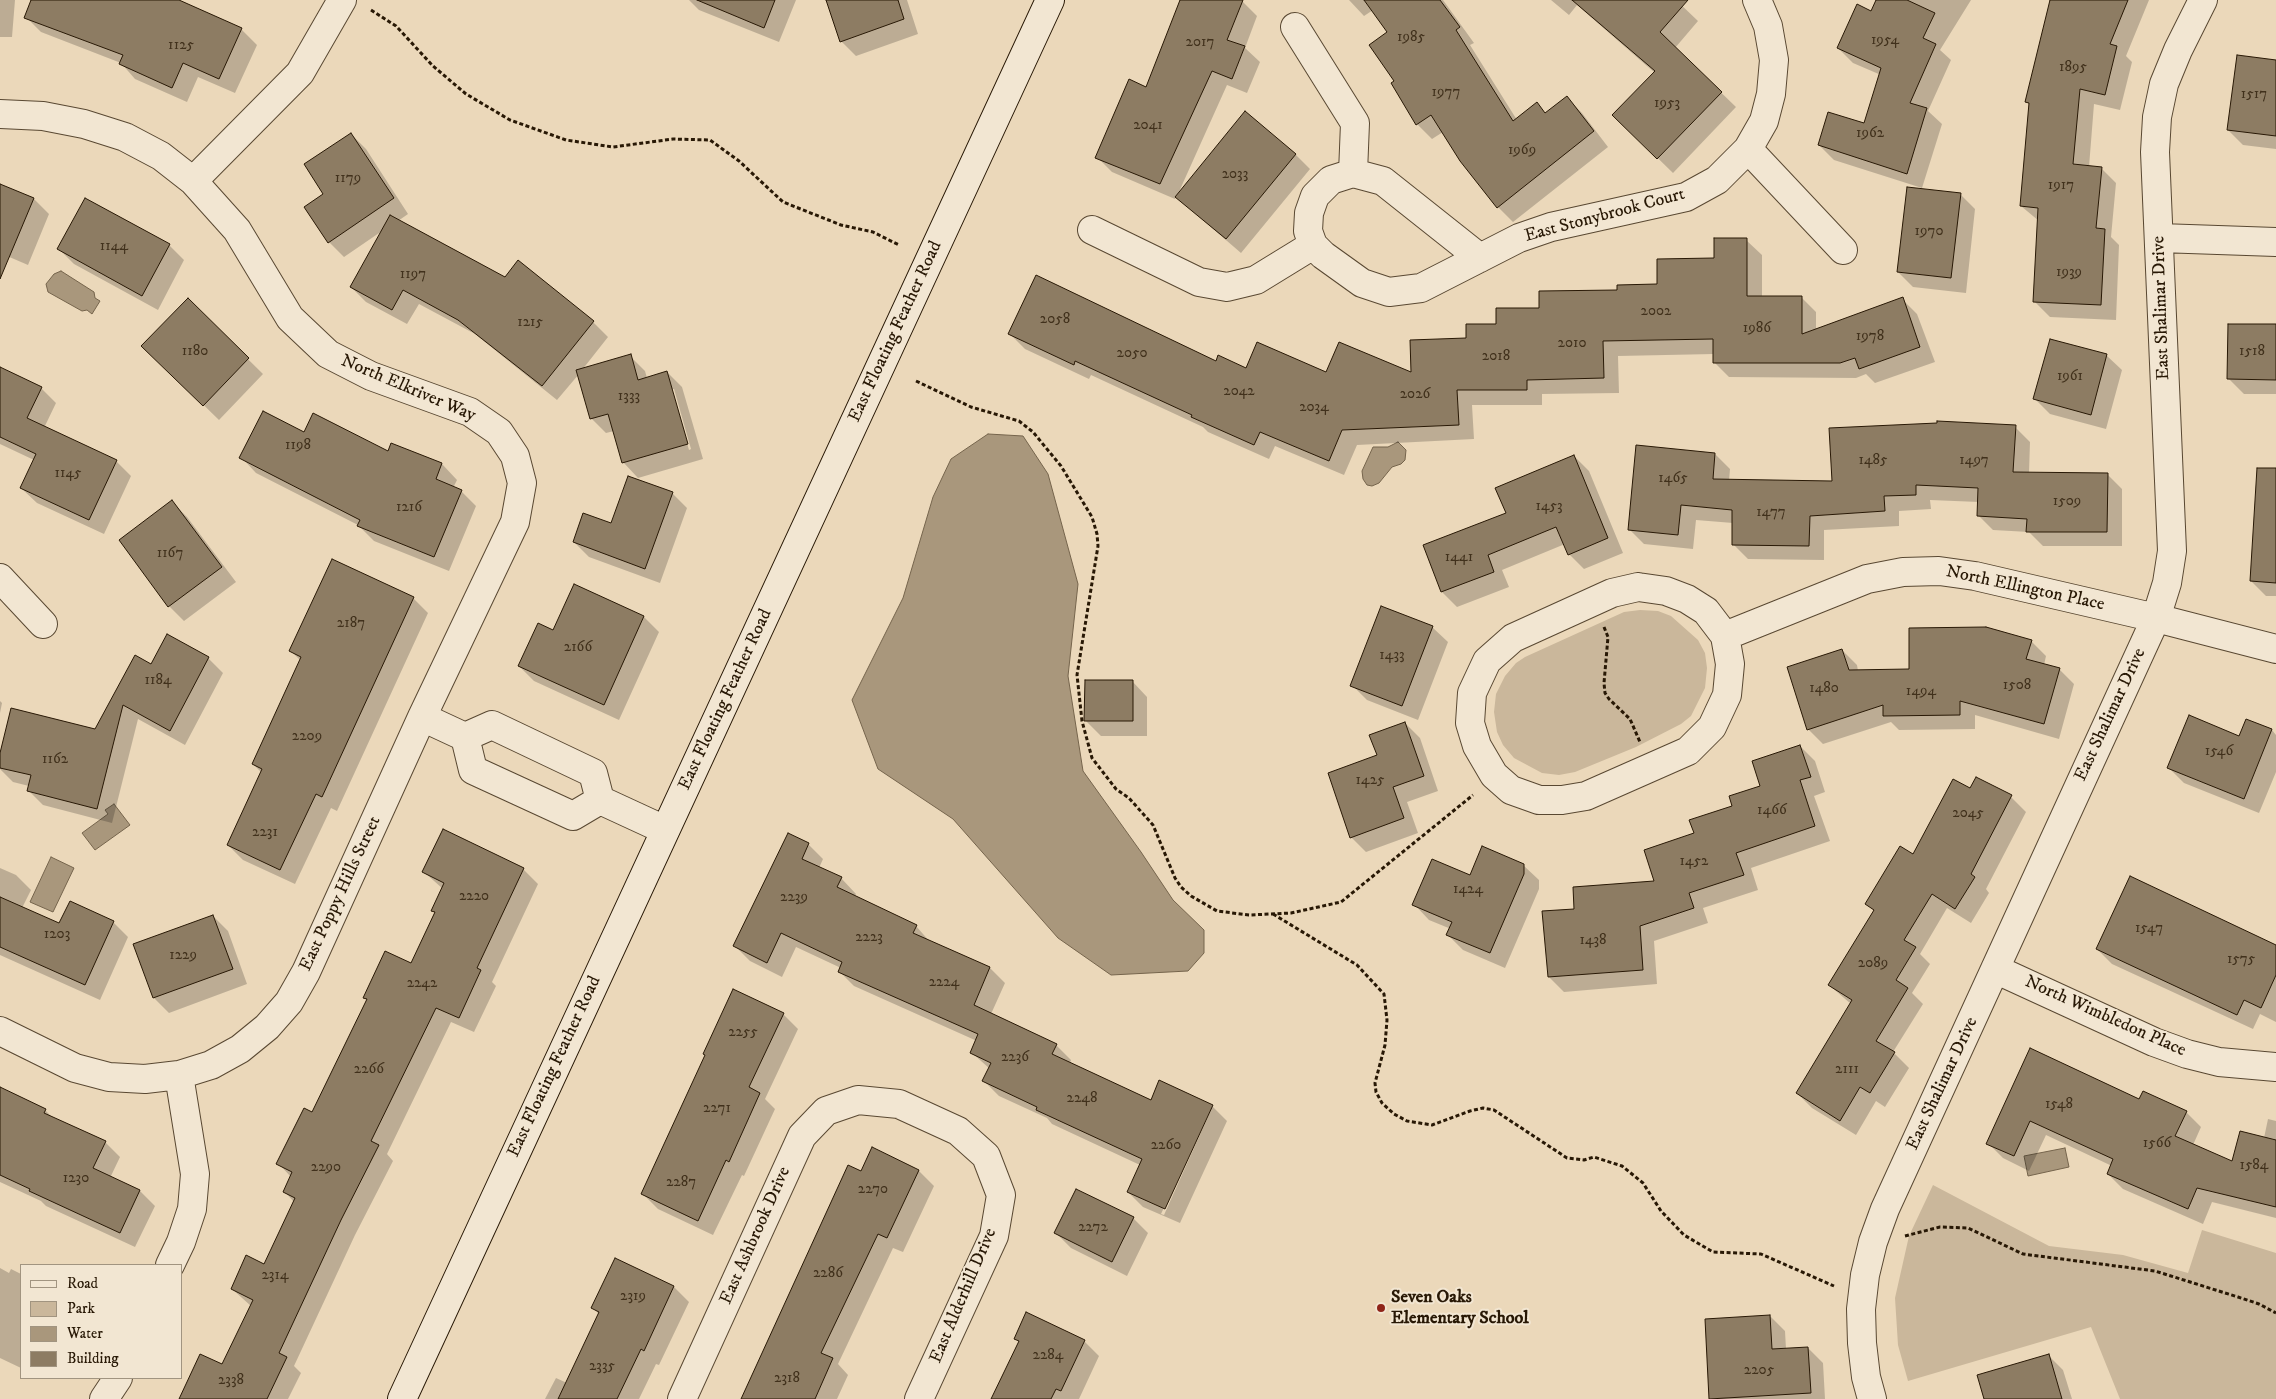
<!DOCTYPE html>
<html>
<head>
<meta charset="utf-8">
<style>
  body { margin:0 }
  #map { position:relative; width:2276px; height:1399px; overflow:hidden; background:#ebd8ba; font-family:"IM FELL DW Pica",serif }
  canvas { display:block }
  .legend { position:absolute; left:20px; top:1264px; width:162px; height:115px; box-sizing:border-box; background:#f2e6d2; border:1px solid #a19480; margin:0; padding:6px 9px; list-style:none; font-size:15px; color:#281805 }
  .legend li { display:flex; align-items:center; gap:10px; height:25px }
  .legend b { width:25px; border:1px solid #a19480 }
</style>
</head>
<body>
<div id="map">
<canvas width="2276" height="1399"></canvas>
<ul class="legend">
<li><b style="height:6px;background:#f2e6d2"></b>Road</li>
<li><b style="height:14px;background:#cab79b"></b>Park</li>
<li><b style="height:14px;background:#a9977c"></b>Water</li>
<li><b style="height:14px;background:#8d7c63"></b>Building</li>
</ul>
</div>
<script>
const ctx = document.querySelector('canvas').getContext('2d');
ctx.lineJoin = 'round';
function paint(path, color) { ctx.fillStyle = color; ctx.fill(path, 'evenodd'); }
const poly = rows => new Path2D(rows.map(r => 'M' + r).join(''));
function stroke(path, color, width, dash) { ctx.strokeStyle = color; ctx.lineWidth = width; ctx.lineCap = dash ? 'butt' : 'round'; ctx.setLineDash(dash || []); ctx.stroke(path); }
function drawText(font, color, halo, rows, align = 'center') {
  ctx.font = font + ' "IM FELL DW Pica",serif'; ctx.lineWidth = 4; ctx.setLineDash([]); ctx.textBaseline = 'middle'; ctx.strokeStyle = halo; ctx.fillStyle = color; for (const [text, x, y, turn = 0] of rows) {
    ctx.save(); ctx.translate(x, y); ctx.rotate((+turn || 0) * Math.PI / 180); ctx.textAlign = isNaN(turn) ? turn : align; if (halo) ctx.strokeText(text, 0, 0); ctx.fillText(text, 0, 0); ctx.restore();
  }
}
const green = poly([
  [1640,610,1658,611,1671,616,1698,640,1705,653,1707,668,1705,688,1691,716,1681,724,1636,747,1575,772,1559,775,1542,773,1514,758,1503,745,1497,732,1494,712,1496,694,1505,676,1516,663,1525,657,1624,612],
  [1933,1185,2049,1246,2123,1255,2188,1273,2202,1230,2276,1253,2276,1399,2120,1399,2091,1327,1908,1381,1898,1345,1895,1298,1909,1236]
]);
const water = poly([
  [61,271,94,292,95,298,100,301,92,314,87,310,82,311,48,292,46,284,54,274,61,271],
  [988,434,1023,436,1048,474,1078,584,1068,676,1083,771,1141,852,1173,900,1204,930,1204,953,1188,971,1111,975,1058,938,953,819,878,769,852,700,903,598,933,497,951,459,988,434],
  [1398,442,1406,450,1405,460,1401,464,1392,467,1379,483,1372,486,1367,485,1363,479,1362,471,1373,447,1388,447,1398,442],
  [114,804,130,825,95,850,82,833,108,814,105,810,114,804],
  [51,857,74,868,53,912,30,902,51,857],
  [2065,1148,2069,1167,2028,1176,2024,1156,2065,1148]
]);
const shadow = poly([
  [0,0,15,0,12,37,0,37],
  [32,0,176,0,242,30,257,45,235,93,198,77,187,102,135,79,121,63,41,32,26,17],
  [689,0,796,0,779,42,699,10],
  [827,0,907,0,918,34,856,56,841,41],
  [1182,0,1242,1,1257,16,1245,48,1260,62,1247,93,1227,85,1178,194,1295,154,1310,169,1241,253,1176,197,1175,199,1112,172,1097,157,1146,88],
  [1349,0,1443,0,1474,43,1470,45,1517,120,1537,104,1546,114,1567,98,1582,113,1608,147,1513,222,1498,207,1443,132,1432,139,1417,124,1396,81,1389,32,1373,10,1364,16],
  [1551,0,1676,0,1698,21,1675,48,1736,107,1673,173,1629,130,1655,73,1577,5,1569,15],
  [1877,0,1971,0,1940,50,1951,60,1928,111,1942,124,1922,188,1834,160,1819,145,1865,125,1881,75,1853,63,1838,48,1872,13],
  [2052,0,2149,0,2126,56,2132,62,2120,110,2094,104,2089,167,2101,168,2116,183,2111,237,2119,245,2116,320,2050,317,2035,302,2039,221,2021,206,2030,105,2027,102],
  [2276,61,2276,149,2243,145,2228,130],
  [351,134,366,149,408,214,398,221,505,279,593,322,608,337,582,370,630,356,645,371,647,378,667,372,682,387,703,459,638,478,623,462,614,431,606,433,591,418,579,374,557,400,475,334,419,304,407,324,366,302,351,287,382,231,344,257,329,242,325,194],
  [671,389,674,389,691,449,689,450],
  [0,185,34,199,49,214,28,265,0,253],
  [1960,194,1975,209,1966,293,1913,287,1898,272],
  [1746,240,1762,255,1762,297,1801,297,1816,312,1816,330,1902,299,1917,314,1935,362,1875,383,1866,374,1856,378,1729,377,1714,362,1714,354,1618,356,1619,393,1542,394,1542,405,1472,405,1474,439,1357,445,1344,475,1275,446,1269,459,1208,432,1203,427,1091,375,1089,379,1025,349,1010,334,1216,362,1247,369,1327,374,1413,374,1467,339,1497,325,1541,309,1618,291,1659,285,1715,259],
  [169,245,184,260,158,310,74,264,59,249],
  [188,300,263,374,219,420,143,346],
  [2276,325,2276,394,2244,394,2229,379],
  [2106,355,2122,370,2106,429,2050,414,2035,399],
  [0,369,41,388,56,403,44,428,116,461,131,476,104,534,37,503,21,488,34,460,0,444],
  [2015,427,2030,442,2029,473,2107,474,2122,489,2122,546,2043,546,2029,532,1993,530,1978,515,1979,502,1930,500,1931,509,1899,511,1899,526,1824,530,1824,560,1748,559,1733,544,1733,523,1696,520,1693,549,1644,544,1629,529,1715,454,1730,469,1729,481,1833,482],
  [304,433,388,452,392,444,442,464,457,480,453,488,461,491,476,506,449,571,374,541,358,525,256,473,241,457],
  [1574,456,1589,471,1623,553,1584,569,1569,554,1565,544,1502,570,1509,587,1457,607,1442,592,1425,545,1507,514],
  [2276,480,2276,596,2266,596,2251,581],
  [672,493,687,508,660,583,589,557,574,542],
  [172,502,187,517,236,582,184,621,169,606],
  [575,586,644,617,659,632,619,720,534,681,519,666,554,631],
  [413,598,428,613,337,811,331,808,295,884,243,860,228,845,262,773,253,764,301,661,291,651],
  [1432,627,1448,642,1418,720,1367,700,1352,685],
  [2031,641,2046,656,2044,665,2059,669,2074,684,2059,739,1975,715,1975,729,1899,730,1891,722,1823,744,1808,729,1842,650,1857,665,1858,671,1910,670],
  [208,658,223,673,185,745,138,719,112,823,43,805,28,790,29,786,13,782,0,769,0,758,96,731,152,666],
  [1132,681,1147,697,1147,736,1101,736,1086,721],
  [0,701,2,703,0,713],
  [2246,720,2272,730,2276,735,2276,772,2259,813,2184,783,2169,768,2240,737],
  [1405,723,1420,738,1438,791,1407,802,1418,833,1366,852,1351,837,1378,756],
  [1800,746,1815,761,1825,792,1814,796,1830,841,1751,868,1758,890,1703,908,1708,923,1654,941,1657,984,1564,992,1549,977,1576,910,1656,882,1696,834,1762,786],
  [1971,790,2011,797,2026,812,1986,889,1989,893,1971,923,1947,908,1920,954,1930,964,1912,993,1923,1004,1893,1052,1909,1068,1885,1107,1876,1101,1856,1135,1812,1108,1797,1093,1851,1004,1829,985,1875,912,1867,904,1914,856],
  [808,844,823,859,819,868,841,878,856,894,854,897,916,926,930,942,990,968,1005,983,991,1014,1056,1045,1071,1060,1070,1063,1151,1101,1212,1106,1227,1121,1180,1223,1143,1207,1128,1192,1140,1165,1052,1124,1047,1118,999,1096,984,1081,990,1069,971,1052,977,1041,854,986,839,971,841,968,796,947,782,977,750,961,735,946],
  [1209,1110,1211,1110,1164,1215,1161,1214],
  [1523,865,1539,880,1539,889,1505,968,1463,950,1448,935,1451,929,1429,920,1414,904,1470,877],
  [0,868,16,875,31,890,22,908,60,925,113,922,128,937,100,1000,0,955],
  [523,869,538,884,492,982,496,986,474,1032,451,1022,387,1154,393,1161,355,1235,294,1366,301,1373,288,1399,183,1399,222,1366,251,1306,232,1289,265,1265,294,1202,284,1191,291,1177,278,1163,313,1114,367,1000,365,997,412,964,435,913,432,910,443,889,424,872],
  [213,916,228,931,247,984,169,1013,154,998,135,944],
  [2276,946,2276,1022,2260,1014,2253,1029,2112,964,2097,949],
  [783,1014,798,1029,765,1099,775,1109,744,1176,742,1175,713,1235,658,1209,643,1194],
  [2031,1049,2140,1100,2186,1112,2201,1127,2193,1145,2233,1163,2264,1138,2268,1119,2276,1121,2276,1218,2212,1202,2203,1224,2123,1189,2108,1174,2112,1166,2046,1135,2029,1171,2003,1158,1988,1143],
  [0,1089,45,1110,54,1119,105,1142,120,1157,110,1178,140,1191,155,1206,135,1247,46,1206,41,1201,0,1182],
  [919,1171,934,1186,903,1252,893,1248,838,1364,848,1375,837,1399,742,1399,861,1172],
  [1133,1218,1148,1233,1127,1276,1071,1248,1056,1233],
  [615,1260,674,1287,689,1302,659,1365,656,1364,639,1399,545,1399,556,1378,567,1383,600,1315,593,1308],
  [0,1268,9,1273,11,1269,21,1274,21,1368,0,1358],
  [1770,1316,1785,1331,1786,1349,1808,1348,1823,1363,1825,1399,1711,1399],
  [1015,1338,1084,1341,1099,1356,1079,1399,993,1399,1020,1343],
  [2048,1355,2063,1370,2072,1399,1985,1399]
]);
const building = poly([
  [31,0,179,0,242,28,219,79,183,63,172,88,119,64,123,55,24,18,31,0],
  [697,0,775,0,764,28,697,0],
  [826,0,898,0,904,19,840,42,826,0],
  [1180,0,1243,0,1227,40,1245,46,1232,79,1212,71,1160,184,1095,158,1129,79,1146,87,1180,0],
  [1364,0,1440,0,1460,27,1456,30,1513,121,1537,102,1545,113,1567,96,1594,131,1497,208,1460,161,1431,115,1416,125,1391,83,1394,81,1369,45,1387,32,1364,0],
  [1572,0,1688,0,1660,32,1722,92,1657,159,1612,115,1655,71,1572,0],
  [1876,0,1907,0,1935,13,1923,38,1936,44,1910,103,1927,108,1907,174,1818,145,1828,112,1864,123,1881,68,1837,48,1857,4,1871,11,1876,0],
  [2050,0,2128,0,2110,44,2117,46,2105,95,2080,89,2073,164,2102,167,2096,228,2105,229,2101,305,2033,302,2038,208,2020,206,2029,103,2025,102,2050,0],
  [2237,55,2276,60,2276,136,2227,130,2237,55],
  [1245,111,1296,154,1226,239,1175,197,1245,111],
  [351,133,394,198,328,243,304,207,323,194,304,164,351,133],
  [0,184,34,198,0,279,0,184],
  [1907,187,1961,193,1951,278,1897,272,1907,187],
  [85,198,170,244,142,296,57,249,85,198],
  [390,215,505,277,518,260,594,321,542,386,458,320,403,290,392,310,350,287,390,215],
  [1714,238,1747,238,1747,296,1802,296,1802,334,1903,297,1920,347,1859,369,1855,358,1840,363,1713,363,1713,339,1603,341,1604,378,1527,380,1527,390,1457,390,1459,425,1342,430,1329,461,1260,432,1254,445,1191,417,1192,415,1075,361,1074,365,1008,334,1036,275,1216,361,1218,355,1246,368,1257,342,1326,372,1339,342,1411,372,1410,340,1466,338,1466,324,1496,324,1496,308,1539,308,1539,291,1617,290,1617,285,1657,284,1657,259,1714,258,1714,238],
  [188,298,249,358,203,406,141,346,188,298],
  [2228,324,2276,324,2276,380,2227,379,2228,324],
  [2050,339,2107,354,2091,415,2033,399,2050,339],
  [631,354,638,380,667,371,688,444,622,463,608,414,590,419,576,370,631,354],
  [0,367,42,387,27,418,117,460,89,520,20,488,36,454,0,437,0,367],
  [263,411,304,432,313,413,388,451,391,443,442,463,436,479,462,490,434,557,357,526,360,520,239,458,263,411],
  [1937,421,2016,425,2013,472,2108,473,2107,532,2026,532,2027,519,1977,516,1978,488,1916,485,1916,495,1884,496,1885,511,1810,516,1809,546,1732,545,1732,510,1681,505,1678,535,1628,530,1636,445,1715,453,1713,479,1832,481,1829,428,1937,423,1937,421],
  [1574,455,1608,538,1568,555,1556,527,1488,555,1494,572,1441,592,1423,545,1506,513,1495,488,1574,455],
  [2257,468,2276,468,2276,583,2250,581,2257,468],
  [628,476,673,492,645,569,573,542,583,513,611,523,628,476],
  [172,500,222,567,168,607,119,540,172,500],
  [332,559,414,597,322,797,316,794,280,870,227,845,262,769,252,764,301,657,289,651,332,559],
  [574,584,644,616,604,705,518,666,538,623,553,630,574,584],
  [1381,606,1433,626,1402,706,1350,686,1381,606],
  [1986,627,2032,640,2026,659,2060,668,2044,724,1960,701,1960,715,1883,716,1883,705,1807,730,1787,667,1842,649,1849,670,1909,669,1909,628,1986,627],
  [167,634,209,657,170,731,123,705,97,809,27,791,31,775,0,768,0,753,11,708,95,729,135,655,151,664,167,634],
  [1085,680,1133,680,1133,721,1084,721,1085,680],
  [2189,715,2239,736,2246,719,2272,729,2244,799,2167,768,2189,715],
  [1405,722,1424,776,1393,787,1404,818,1350,838,1328,773,1377,755,1369,735,1405,722],
  [1800,745,1811,777,1800,780,1815,826,1736,853,1744,875,1689,893,1694,908,1640,926,1643,970,1548,977,1542,911,1574,909,1573,887,1654,881,1644,850,1694,833,1689,820,1732,806,1729,796,1760,786,1752,761,1800,745],
  [1976,777,2012,795,1971,874,1975,877,1955,909,1932,894,1904,940,1916,947,1896,980,1908,988,1876,1041,1895,1052,1870,1093,1860,1087,1840,1121,1796,1093,1852,1000,1828,985,1874,910,1865,904,1900,846,1913,854,1953,779,1970,788,1976,777],
  [443,829,524,868,477,968,481,970,459,1018,436,1008,371,1141,379,1145,341,1220,279,1353,287,1357,267,1399,179,1399,200,1354,222,1364,253,1300,231,1289,246,1255,264,1264,295,1198,283,1192,292,1172,276,1164,304,1108,312,1112,367,999,363,998,385,951,411,963,435,912,431,911,444,883,422,872,443,829],
  [788,833,809,843,802,859,842,877,837,887,917,925,913,933,990,967,974,1005,1057,1044,1052,1054,1151,1100,1159,1080,1213,1105,1165,1209,1127,1192,1142,1159,1036,1110,1037,1107,982,1081,991,1063,970,1053,978,1034,838,972,842,962,781,933,767,963,733,946,788,833],
  [1482,846,1524,864,1524,874,1490,953,1446,935,1452,922,1412,905,1432,859,1470,875,1482,846],
  [2130,876,2276,945,2276,975,2261,1008,2244,1000,2237,1015,2096,949,2130,876],
  [0,897,59,923,70,901,114,921,85,985,0,947,0,897],
  [213,915,233,969,153,998,133,944,213,915],
  [733,989,784,1013,749,1087,760,1093,729,1162,726,1160,698,1221,641,1194,705,1055,703,1054,733,989],
  [2030,1048,2139,1099,2143,1091,2187,1111,2175,1136,2232,1161,2240,1131,2276,1140,2276,1207,2197,1188,2188,1209,2107,1174,2113,1159,2030,1121,2014,1156,1986,1144,2030,1048],
  [0,1087,46,1109,44,1113,106,1141,93,1168,140,1190,120,1233,29,1191,30,1189,0,1175,0,1087],
  [872,1147,919,1170,887,1238,878,1234,821,1353,833,1358,815,1399,741,1399,848,1165,861,1171,872,1147],
  [1076,1189,1134,1217,1112,1262,1054,1233,1076,1189],
  [615,1258,674,1286,644,1351,641,1349,617,1399,558,1399,599,1312,591,1308,615,1258],
  [1026,1312,1085,1340,1061,1391,1056,1389,1051,1399,991,1399,1019,1341,1014,1339,1026,1312],
  [1770,1315,1772,1349,1808,1347,1811,1393,1709,1399,1705,1319,1770,1315],
  [2049,1354,2062,1399,1984,1399,1977,1375,2049,1354]
]);
const path = poly([
  [371,10,396,26,433,66,466,94,510,120,566,140,613,147,673,139,710,140,739,161,783,202,841,225,873,232,899,245],
  [916,381,971,407,1019,421,1033,432,1061,466,1092,517,1097,534,1098,546,1077,675,1082,721,1092,758,1116,789,1129,798,1153,825,1175,878,1181,887,1191,896,1217,911,1249,915,1291,913,1341,902,1473,795],
  [1604,627,1608,637,1604,683,1605,693,1609,699,1630,719,1640,742],
  [1273,914,1357,965,1384,994,1387,1020,1385,1045,1375,1083,1376,1092,1382,1103,1394,1114,1407,1121,1432,1125,1470,1111,1483,1108,1494,1110,1567,1158,1584,1160,1594,1157,1622,1166,1643,1183,1661,1211,1684,1235,1713,1252,1761,1254,1834,1286],
  [1905,1236,1940,1227,1968,1228,2023,1254,2155,1271,2238,1297,2259,1304,2276,1313]
]);
const minor = poly([
  [1295,27,1355,123,1353,173],
  [0,114,43,116,84,124,125,137,161,156,193,181,237,230,290,318,328,354,371,376,470,412,499,432,515,456,522,483,515,522,422,717,306,972,289,1002,267,1027,240,1049,211,1065,179,1075,195,1174,192,1209,181,1242,170,1265],
  [1748,149,1843,250],
  [193,181,300,73,342,0],
  [1092,230,1199,282,1227,287,1256,280,1313,245],
  [2160,238,2276,242],
  [1480,258,1383,181,1353,173,1331,180,1315,196,1309,213,1308,231,1313,245,1323,255,1362,283,1389,292,1421,288,1519,238,1551,227,1686,197,1717,180,1748,149,1764,121,1771,94,1774,60,1768,26,1757,0],
  [0,578,43,624],
  [1638,587,1666,591,1687,599,1706,611,1725,636,1730,664,1727,695,1712,727,1688,751,1586,796,1562,800,1539,800,1511,790,1494,775,1477,746,1470,723,1472,693,1487,661,1513,638,1612,593,1638,587],
  [1725,636,1867,579,1903,572,1939,571,1975,576,2156,618,2276,649],
  [422,717,465,737,492,725,593,773,600,800,573,816,473,770,465,737],
  [600,800,665,830],
  [1995,969,2154,1042,2187,1054,2219,1062,2276,1067],
  [0,1031,75,1068,109,1077,145,1079,179,1075],
  [104,1399,118,1378],
  [682,1399,802,1136,826,1111,858,1100,899,1104,958,1131,986,1156,1001,1195,994,1236,919,1399],
  [1872,1399,1866,1377,1862,1343,1861,1309,1865,1275,1873,1242,1885,1209,2156,618,2167,583,2172,551,2155,152,2157,117,2164,84,2178,50,2203,0]
]);
const secondary = poly([
  [402,1399,1050,0]
]);
const markers = [
  [1381,1308,5,"#8f2418"]
];
const numberNames = [
  ["1985",1411,38],
  ["1954",1885,41],
  ["2017",1200,43],
  ["1125",181,46],
  ["1895",2073,68],
  ["1977",1446,93],
  ["1517",2254,95],
  ["1953",1667,104],
  ["2041",1148,126],
  ["1962",1870,134],
  ["1969",1522,151],
  ["2033",1235,175],
  ["1179",348,179],
  ["1917",2061,186],
  ["1970",1929,232],
  ["1144",114,247],
  ["1939",2069,273],
  ["1197",413,275],
  ["2002",1656,312],
  ["2058",1055,320],
  ["1215",530,323],
  ["1986",1757,329],
  ["1978",1870,337],
  ["2010",1572,344],
  ["1180",195,352],
  ["1518",2252,352],
  ["2050",1132,354],
  ["2018",1496,357],
  ["1961",2070,377],
  ["2042",1239,392],
  ["2026",1415,395],
  ["1333",629,397],
  ["2034",1314,408],
  ["1198",298,446],
  ["1485",1873,461],
  ["1497",1974,461],
  ["1145",68,474],
  ["1465",1673,479],
  ["1509",2067,502],
  ["1453",1549,507],
  ["1216",409,508],
  ["1477",1771,513],
  ["1167",170,554],
  ["1441",1459,558],
  ["2187",351,624],
  ["2166",578,648],
  ["1433",1392,656],
  ["1184",158,681],
  ["1508",2017,686],
  ["1480",1824,689],
  ["1494",1921,692],
  ["2209",307,737],
  ["1546",2219,752],
  ["1162",55,760],
  ["1425",1370,781],
  ["1466",1772,811],
  ["2045",1968,814],
  ["2231",265,833],
  ["1452",1694,862],
  ["1424",1468,890],
  ["2220",474,897],
  ["2239",794,898],
  ["1547",2149,929],
  ["1203",57,935],
  ["2223",869,938],
  ["1438",1593,941],
  ["1229",183,956],
  ["1575",2241,960],
  ["2089",1873,964],
  ["2224",944,983],
  ["2242",422,984],
  ["2255",743,1033],
  ["2236",1015,1058],
  ["2266",369,1070],
  ["2111",1847,1070],
  ["2248",1082,1099],
  ["1548",2059,1105],
  ["2271",717,1109],
  ["1566",2157,1144],
  ["2260",1166,1146],
  ["1584",2254,1166],
  ["2290",326,1168],
  ["1230",76,1179],
  ["2287",681,1183],
  ["2270",873,1190],
  ["2272",1093,1228],
  ["2286",828,1274],
  ["2314",275,1276],
  ["2319",633,1297],
  ["2284",1048,1356],
  ["2335",602,1367],
  ["2205",1759,1371],
  ["2318",787,1379],
  ["2338",231,1381]
];
const streetNames = [
  ["East Stonybrook Court",1605,216,-15],
  ["East Shalimar Drive",2162,308,-92],
  ["East Floating Feather Road",896,332,-65],
  ["North Elkriver Way",408,389,23],
  ["North Ellington Place",2025,589,12],
  ["East Floating Feather Road",726,700,-65],
  ["East Shalimar Drive",2111,715,-65],
  ["East Poppy Hills Street",341,894,-65],
  ["North Wimbledon Place",2105,1017,24],
  ["East Floating Feather Road",555,1067,-65],
  ["East Shalimar Drive",1943,1084,-65],
  ["East Ashbrook Drive",756,1236,-66],
  ["East Alderhill Drive",964,1296,-67]
];
const poiNames = [
  ["Seven Oaks",1391,1298],
  ["Elementary School",1391,1319]
];
paint(green, '#cab79b');
paint(water, '#a9977c');
stroke(water, '#75644c', 1);
paint(shadow, '#0003');
paint(building, '#8d7c63');
stroke(building, '#281805', 1);
stroke(minor, '#594832', 30);
stroke(secondary, '#281805', 30);
stroke(path, '#281805', 3, [4, 2.5]);
stroke(minor, '#f2e6d2', 28);
stroke(secondary, '#f2e6d2', 28);
for (const [x, y, r, color] of markers) { const dot = new Path2D(); dot.arc(x, y, r, 0, 2 * Math.PI); ctx.fillStyle = color; ctx.fill(dot); stroke(dot, '#f2e6d2', 2); }
drawText('15px', '#41311c', null, numberNames);
drawText('18px', '#281805', '#f2e6d2', streetNames);
drawText('bold 18px', '#281805', '#f2e6d2', poiNames, 'left');
</script>
</body>
</html>
